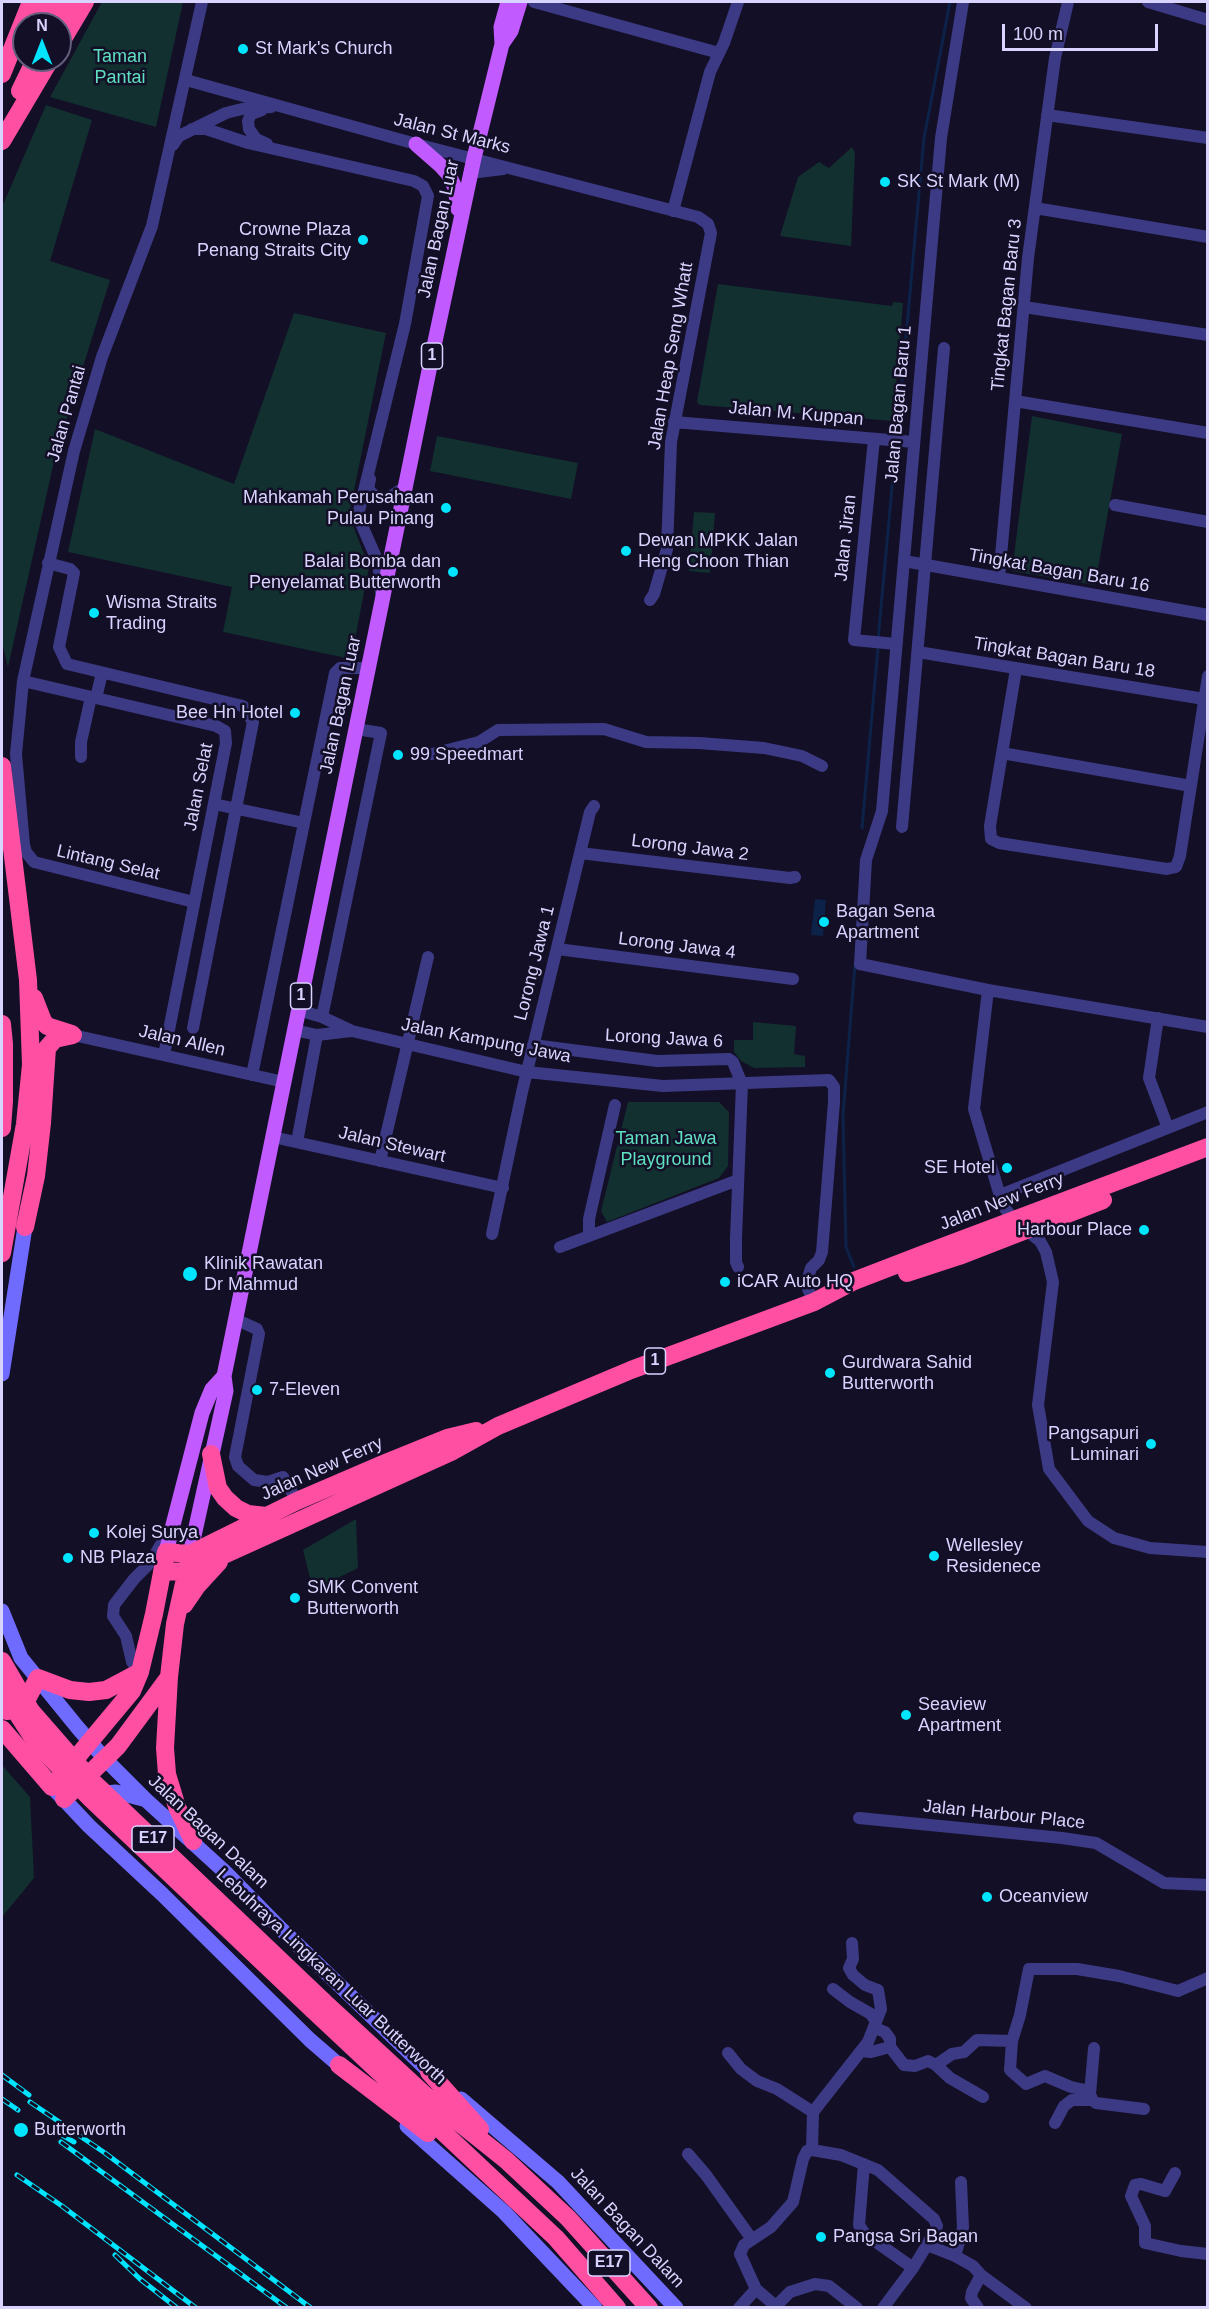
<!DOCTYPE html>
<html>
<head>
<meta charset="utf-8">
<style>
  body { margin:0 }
  #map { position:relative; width:1209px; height:2309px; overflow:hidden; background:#130f26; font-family:Helvetica,sans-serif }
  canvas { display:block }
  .frame { position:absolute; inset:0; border:3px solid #d9d4ff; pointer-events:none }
  .north { position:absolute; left:12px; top:12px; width:60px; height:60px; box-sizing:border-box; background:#130f26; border:2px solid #625e7d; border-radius:50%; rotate:0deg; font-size:16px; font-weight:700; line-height:24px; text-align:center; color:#d9d4ff }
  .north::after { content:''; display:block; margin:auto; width:21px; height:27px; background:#00e5ff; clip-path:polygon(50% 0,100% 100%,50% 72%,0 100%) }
  .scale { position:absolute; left:1002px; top:24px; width:156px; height:27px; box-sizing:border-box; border:3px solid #d9d4ff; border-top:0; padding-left:8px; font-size:18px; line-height:21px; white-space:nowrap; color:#d9d4ff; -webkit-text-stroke:4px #130f26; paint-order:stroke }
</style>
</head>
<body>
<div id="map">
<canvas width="1209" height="2309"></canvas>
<div class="frame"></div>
<div class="north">N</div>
<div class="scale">100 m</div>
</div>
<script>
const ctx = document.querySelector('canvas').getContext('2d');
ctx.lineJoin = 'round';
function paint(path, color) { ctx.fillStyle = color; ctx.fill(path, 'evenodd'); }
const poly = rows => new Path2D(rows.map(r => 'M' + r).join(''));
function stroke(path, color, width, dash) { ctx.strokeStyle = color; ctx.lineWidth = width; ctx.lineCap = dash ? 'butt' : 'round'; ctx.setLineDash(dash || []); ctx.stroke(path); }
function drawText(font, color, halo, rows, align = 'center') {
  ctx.font = font + ' Helvetica,sans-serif'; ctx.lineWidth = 5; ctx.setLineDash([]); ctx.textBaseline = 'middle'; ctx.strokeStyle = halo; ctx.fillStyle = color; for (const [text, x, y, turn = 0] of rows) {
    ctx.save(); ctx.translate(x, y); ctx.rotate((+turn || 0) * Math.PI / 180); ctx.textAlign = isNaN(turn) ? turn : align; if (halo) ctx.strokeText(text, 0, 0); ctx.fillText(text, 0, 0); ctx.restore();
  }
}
const green = poly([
  [102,2,183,2,156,127,50,97],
  [46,105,92,120,50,261,110,280,55,457,8,667,2,643,2,207],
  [852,147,855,153,851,246,780,236,798,177,819,162,829,168],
  [718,284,892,306,893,302,903,303,893,421,700,405,697,402],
  [294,313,386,333,349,515,369,567,351,659,223,632,232,587,68,552,95,429,234,484],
  [1032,416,1122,434,1095,585,1012,571],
  [437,436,578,463,571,499,430,471],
  [694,512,715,513,710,573,689,571],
  [753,1022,796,1026,794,1054,805,1056,805,1067,754,1068,741,1061,734,1052,734,1040,753,1040],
  [628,1102,719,1102,729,1112,728,1166,719,1178,607,1222,601,1211],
  [356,1519,358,1568,313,1590,303,1550],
  [2,1765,30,1797,34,1878,2,1917]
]);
const water = poly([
  [815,899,826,900,823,936,811,935]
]);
const stream = poly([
  [897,437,924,138,950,2],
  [878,640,896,444],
  [862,828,878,647],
  [854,1267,846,1247,843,1115,855,964]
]);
const street = poly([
  [534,2,719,53],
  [963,2,941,138,882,811,866,860,860,964,988,990,1208,1027],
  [1148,2,1208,20],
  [186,80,416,144,698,217,708,224,711,233,671,442,667,549,654,594,650,600],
  [262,110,251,114,248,121,249,129,256,139,267,144],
  [1047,115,1208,138],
  [192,129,206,129,248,143,414,181,423,186,428,196,405,324,359,511,360,521,378,562,381,593],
  [173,145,179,136,226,113,242,109,271,107],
  [470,173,503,169],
  [1035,208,1208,237],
  [673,211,710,72,724,43,738,2],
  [1024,307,1208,335],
  [1015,401,1208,433],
  [674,422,914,442],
  [874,439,854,640,896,644],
  [370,479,368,489,377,498,388,498,405,487],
  [1115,505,1208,522],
  [904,561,1208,615],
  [48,563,70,569,74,573,59,647,67,664,243,706,253,722,193,1028],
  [999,578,1028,258,1055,58,1068,2],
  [918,652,1204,699],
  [1016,669,990,826,991,839,999,843,1167,869,1176,867,1180,856,1208,676],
  [23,681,216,726,225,731,226,743,164,1055],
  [96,698,102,673],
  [1002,753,1191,786],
  [432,754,479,742,498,730,604,729,646,742,699,743,764,748,802,756,822,766],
  [81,757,81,742,91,697],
  [214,804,304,823],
  [902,827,944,348],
  [580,853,790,878,795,877],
  [194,902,34,862,26,852,24,845,16,754,23,681,74,451,102,357,152,226,202,2],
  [557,949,793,979],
  [988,990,974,1109,1003,1206,1015,1221,1040,1241,1046,1252,1053,1282,1038,1405,1049,1469,1088,1521,1114,1538,1150,1548,1208,1552],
  [298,1010,322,1017,352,1031,527,1072,663,1086,829,1080,834,1087,834,1102,822,1252,819,1260,811,1268,808,1278,808,1289,814,1302],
  [322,1017,381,733,356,729],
  [1158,1018,1149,1078,1168,1128],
  [294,1030,317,1035,351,1031],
  [73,1035,284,1082],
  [533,1045,657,1061,729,1059,733,1062,742,1084,736,1238,736,1262,738,1267],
  [252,1075,335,673,340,668,368,668],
  [273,1137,503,1188],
  [297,1142,317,1035],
  [380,1161,428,957],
  [1000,1195,1208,1112],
  [492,1234,522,1092,590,812,594,806],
  [589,1236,589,1219,615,1105],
  [560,1247,738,1180],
  [235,1319,257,1329,259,1334,235,1457,238,1466,254,1480,268,1482,283,1477,297,1501],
  [140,1672,132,1662,126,1636,113,1616,114,1605,134,1579,150,1563,164,1539],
  [859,1818,1062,1838,1096,1843,1164,1883,1208,1885],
  [833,1989,850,2002,871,2014,876,2022],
  [875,2028,885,2032,890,2039,890,2047,904,2065,915,2066,928,2061,936,2065,950,2078,983,2097],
  [861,2051,871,2052,890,2047],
  [728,2053,741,2069,757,2081,777,2089,813,2112,812,2150],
  [936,2065,952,2054,964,2052,977,2040,1012,2041],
  [1090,2091,1071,2087,1045,2076,1026,2084,1010,2070,1012,2041,1020,2015,1029,1969,1077,1969,1119,1976,1178,1991,1208,1978],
  [1092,2099,1090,2094,1094,2048],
  [813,2112,868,2042,881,2009,878,1990,865,1985,853,1975,849,1968,853,1959,852,1943],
  [1055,2123,1064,2106,1072,2100,1092,2100,1096,2103,1144,2109],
  [688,2154,706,2175,751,2238],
  [864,2164,859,2225,865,2234,913,2268],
  [1175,2173,1165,2191,1141,2184,1135,2185,1131,2196,1145,2226,1145,2243,1181,2251,1208,2254],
  [927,2245,955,2256,973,2266,981,2275,1026,2308],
  [955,2256,963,2228,961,2182],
  [776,2306,790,2292,815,2284,829,2286,857,2308],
  [739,2308,756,2289],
  [778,2308,756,2289,740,2254,744,2245,771,2227,793,2202,803,2159,807,2151,812,2150,841,2155,878,2170,934,2219,937,2226,927,2245,913,2268,883,2308],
  [978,2308,971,2298,972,2292,981,2275]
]);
const secondary = poly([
  [2,1374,25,1227],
  [2,1611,21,1658,78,1728,105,1759,146,1800,225,1872,281,1929,438,2080],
  [56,1791,89,1826,162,1894,310,2040,347,2072],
  [98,1798,104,1793,116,1792,143,1799],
  [461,2099,558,2182,676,2308],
  [407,2126,504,2212,595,2308]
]);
const primary = poly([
  [502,44,511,31,520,2],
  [416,144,440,165,449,175,455,188,458,209],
  [166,1552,202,1413,212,1389,224,1376],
  [190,1554,226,1391,224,1376,433,351,474,158,502,44,501,27,508,2]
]);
const highway = poly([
  [37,24,49,2],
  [53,24,65,2],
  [60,44,85,2],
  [2,74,31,2],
  [20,91,35,60],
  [2,141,50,60],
  [2,766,28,980,31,1065,25,1124,2,1253],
  [34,998,43,1021,47,1026,72,1034],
  [2,1024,4,1044,4,1101,2,1128],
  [25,1227,36,1176,42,1123,47,1048,55,1039,73,1035],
  [907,1273,959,1256,1103,1200],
  [211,1454,218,1488,225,1498,236,1508,248,1514,266,1516],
  [189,1561,175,1624,169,1677,165,1748,167,1774,177,1807,193,1841],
  [162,1571,186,1572,453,1451,498,1426,631,1370,814,1302,854,1281,924,1254,1208,1147],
  [184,1605,197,1586,219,1562],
  [2,1710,8,1711,17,1708,26,1701,38,1678,70,1690,89,1692,106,1690,140,1672],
  [2,1729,52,1787,132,1691,140,1672,154,1614,166,1552,190,1554,297,1501,383,1464,447,1438,476,1431],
  [64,1799,118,1746,169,1677],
  [323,2001,426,2096,506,2160,568,2218,649,2308],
  [313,2010,556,2238,617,2308],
  [339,2065,428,2133],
  [429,2072,480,2129]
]);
const rail = poly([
  [2,2075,29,2095],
  [2,2099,18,2110],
  [30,2102,105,2153,311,2308],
  [43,2124,74,2142],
  [61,2142,287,2308],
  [17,2175,62,2206,196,2308],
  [115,2255,140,2279,177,2308]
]);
const highwayBridge = poly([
  [2,1661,31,1711,93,1782,323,2001],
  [2,1690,37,1744,90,1798,313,2010]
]);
const markers = [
  [243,49,6,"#00e5ff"],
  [885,182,6,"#00e5ff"],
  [363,240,6,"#00e5ff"],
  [446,508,6,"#00e5ff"],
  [626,551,6,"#00e5ff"],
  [453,572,6,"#00e5ff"],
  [94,613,6,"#00e5ff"],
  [295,713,6,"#00e5ff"],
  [398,755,6,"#00e5ff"],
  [824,922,6,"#00e5ff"],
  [1007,1168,6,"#00e5ff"],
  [1144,1230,6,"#00e5ff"],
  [190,1274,8,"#00e5ff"],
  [725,1282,6,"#00e5ff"],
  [830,1373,6,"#00e5ff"],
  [257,1390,6,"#00e5ff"],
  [1151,1444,6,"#00e5ff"],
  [94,1533,6,"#00e5ff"],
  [934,1556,6,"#00e5ff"],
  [68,1558,6,"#00e5ff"],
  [295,1598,6,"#00e5ff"],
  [906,1715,6,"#00e5ff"],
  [987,1897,6,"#00e5ff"],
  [21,2130,8,"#00e5ff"],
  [821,2237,6,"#00e5ff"]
];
const shields = [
  [432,356,21],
  [301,996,21],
  [655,1361,21],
  [153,1839,42],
  [609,2263,42]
];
const shieldNames = [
  ["1",432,356],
  ["1",301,996],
  ["1",655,1361],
  ["E17",153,1839],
  ["E17",609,2263]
];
const poiNames = [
  ["St Mark's Church",255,49],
  ["SK St Mark (M)",897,182],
  ["Crowne Plaza",351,230,"right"],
  ["Penang Straits City",351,251,"right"],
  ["Mahkamah Perusahaan",434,498,"right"],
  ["Pulau Pinang",434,519,"right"],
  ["Dewan MPKK Jalan",638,541],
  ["Heng Choon Thian",638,562],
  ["Balai Bomba dan",441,562,"right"],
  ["Penyelamat Butterworth",441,583,"right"],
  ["Wisma Straits",106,603],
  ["Trading",106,624],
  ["Bee Hn Hotel",283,713,"right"],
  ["99 Speedmart",410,755],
  ["Bagan Sena",836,912],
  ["Apartment",836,933],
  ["SE Hotel",995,1168,"right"],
  ["Harbour Place",1132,1230,"right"],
  ["Klinik Rawatan",204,1264],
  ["Dr Mahmud",204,1285],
  ["iCAR Auto HQ",737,1282],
  ["Gurdwara Sahid",842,1363],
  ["Butterworth",842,1384],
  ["7-Eleven",269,1390],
  ["Pangsapuri",1139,1434,"right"],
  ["Luminari",1139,1455,"right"],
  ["Kolej Surya",106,1533],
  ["Wellesley",946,1546],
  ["Residenece",946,1567],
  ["NB Plaza",80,1558],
  ["SMK Convent",307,1588],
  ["Butterworth",307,1609],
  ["Seaview",918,1705],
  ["Apartment",918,1726],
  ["Oceanview",999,1897],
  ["Butterworth",34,2130],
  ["Pangsa Sri Bagan",833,2237]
];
const parkNames = [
  ["Taman",120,57],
  ["Pantai",120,78],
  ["Taman Jawa",666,1139],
  ["Playground",666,1160]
];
const streetNames = [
  ["Jalan St Marks",452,134,14],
  ["Jalan Bagan Luar",439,229,-78],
  ["Tingkat Bagan Baru 3",1007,305,-84],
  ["Jalan Heap Seng Whatt",671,356,-80],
  ["Jalan Bagan Baru 1",899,404,-85],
  ["Jalan Pantai",67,414,-74],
  ["Jalan M. Kuppan",796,414,5],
  ["Jalan Jiran",846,538,-84],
  ["Tingkat Bagan Baru 16",1059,571,10],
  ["Tingkat Bagan Baru 18",1064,658,9],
  ["Jalan Bagan Luar",341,705,-78],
  ["Jalan Selat",199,787,-79],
  ["Lorong Jawa 2",690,848,7],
  ["Lintang Selat",108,863,13],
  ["Lorong Jawa 4",677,946,7],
  ["Lorong Jawa 1",535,963,-76],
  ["Lorong Jawa 6",664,1039,3],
  ["Jalan Allen",182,1041,13],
  ["Jalan Kampung Jawa",486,1041,11],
  ["Jalan Stewart",392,1145,13],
  ["Jalan New Ferry",1002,1202,-21],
  ["Jalan New Ferry",322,1469,-24],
  ["Jalan Harbour Place",1004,1815,6],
  ["Jalan Bagan Dalam",208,1832,43],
  ["Lebuhraya Lingkaran Luar Butterworth",331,1977,43],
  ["Jalan Bagan Dalam",627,2228,47]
];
paint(green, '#12302f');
paint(water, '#0c2248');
stroke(stream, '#0c2248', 3);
stroke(street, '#3d3a85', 12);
stroke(secondary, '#6f6bff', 15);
stroke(primary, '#c25bff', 15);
stroke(highway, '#ff4fa3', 18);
stroke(rail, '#00e5ff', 5);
stroke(rail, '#130f26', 3, [9]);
stroke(highwayBridge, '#ff4fa3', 18);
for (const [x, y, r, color] of markers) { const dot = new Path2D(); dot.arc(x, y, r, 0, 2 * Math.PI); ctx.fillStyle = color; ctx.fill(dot); stroke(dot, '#130f26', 2); }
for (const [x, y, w] of shields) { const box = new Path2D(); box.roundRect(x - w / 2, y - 13, w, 26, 4.5); ctx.fillStyle = '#130f26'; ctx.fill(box); stroke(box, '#d9d4ff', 1.5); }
drawText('bold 16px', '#d9d4ff', null, shieldNames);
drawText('18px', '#d9d4ff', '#130f26', poiNames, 'left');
drawText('18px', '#5fe0c0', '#130f26', parkNames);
drawText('18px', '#d9d4ff', '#130f26', streetNames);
</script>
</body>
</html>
